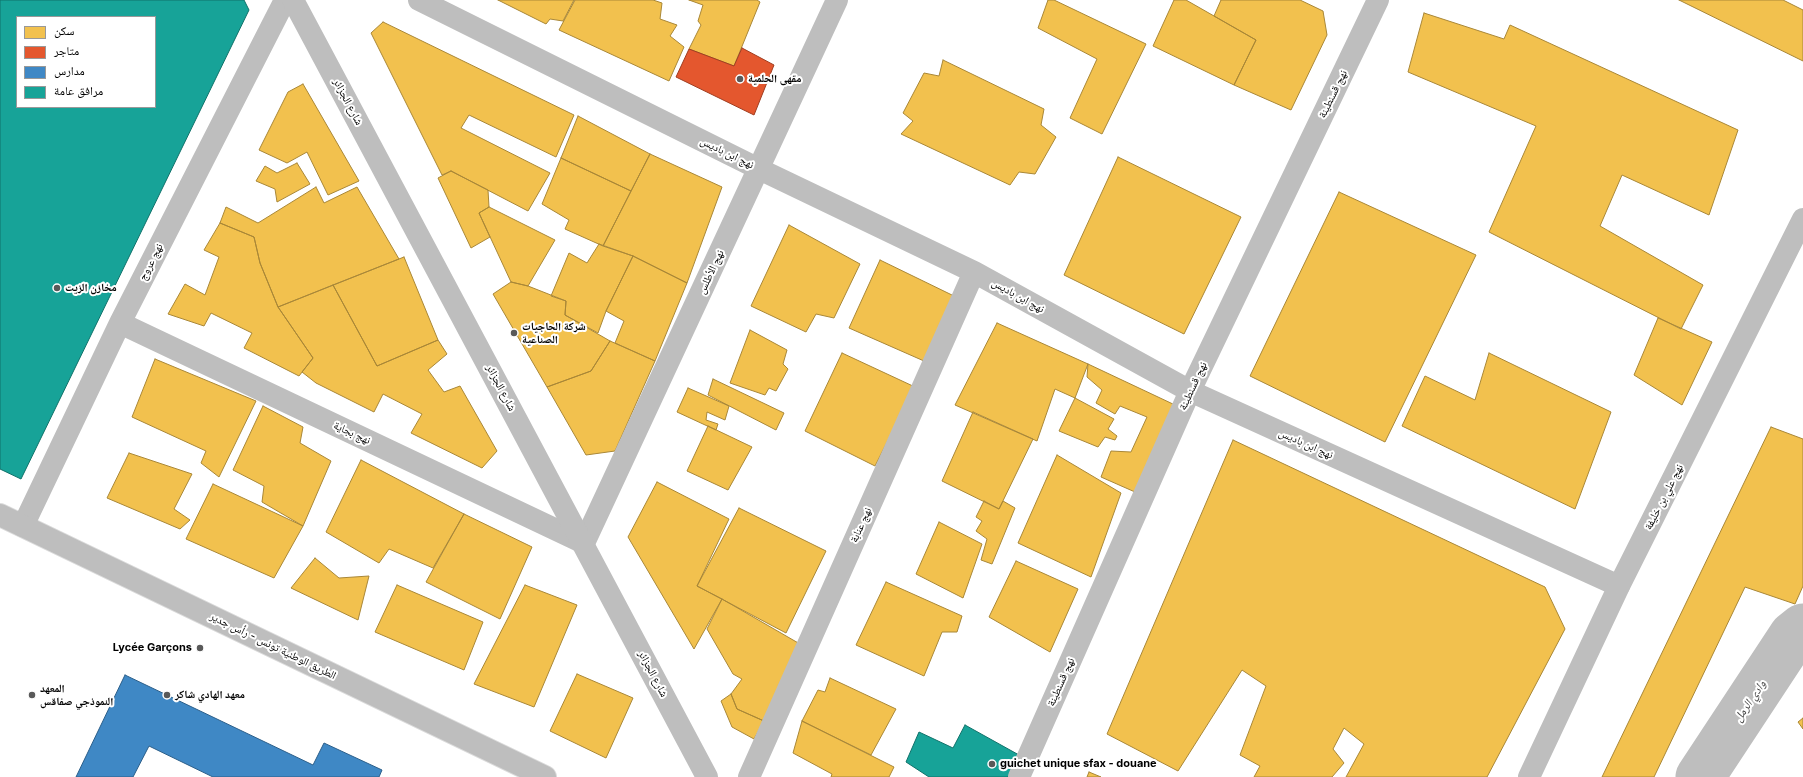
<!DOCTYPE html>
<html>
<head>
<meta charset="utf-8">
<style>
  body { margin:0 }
  #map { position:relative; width:1803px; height:777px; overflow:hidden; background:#fff; font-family:Inter,"Noto Naskh Arabic",sans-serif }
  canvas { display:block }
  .legend { position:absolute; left:16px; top:16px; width:140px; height:92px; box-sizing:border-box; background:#fff; border:1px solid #999; margin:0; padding:5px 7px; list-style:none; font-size:12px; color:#000 }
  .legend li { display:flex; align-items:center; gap:8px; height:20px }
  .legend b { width:20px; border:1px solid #999 }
</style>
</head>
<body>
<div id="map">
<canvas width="1803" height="777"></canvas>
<ul class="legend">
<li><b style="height:11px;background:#f2c14e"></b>سكن</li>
<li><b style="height:11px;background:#e4572e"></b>متاجر</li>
<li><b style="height:11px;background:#3f88c5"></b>مدارس</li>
<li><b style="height:11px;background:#17a398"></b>مرافق عامة</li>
</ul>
</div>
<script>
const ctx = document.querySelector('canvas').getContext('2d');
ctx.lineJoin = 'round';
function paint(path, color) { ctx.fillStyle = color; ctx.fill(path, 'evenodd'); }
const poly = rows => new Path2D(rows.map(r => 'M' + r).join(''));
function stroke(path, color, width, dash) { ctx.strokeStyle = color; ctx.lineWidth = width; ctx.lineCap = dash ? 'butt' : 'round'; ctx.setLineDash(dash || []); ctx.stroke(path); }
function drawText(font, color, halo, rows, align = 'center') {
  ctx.font = font + ' Inter,"Noto Naskh Arabic",sans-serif'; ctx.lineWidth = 4; ctx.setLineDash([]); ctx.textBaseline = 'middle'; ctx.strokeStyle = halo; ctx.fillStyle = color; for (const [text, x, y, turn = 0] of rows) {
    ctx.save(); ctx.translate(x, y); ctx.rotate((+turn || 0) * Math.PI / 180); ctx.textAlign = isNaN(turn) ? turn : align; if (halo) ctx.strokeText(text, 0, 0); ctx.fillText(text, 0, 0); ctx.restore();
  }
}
const homes = poly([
  [498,0,574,0,563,21,550,19,546,24,498,0],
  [575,0,653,0,662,3,660,19,677,25,670,36,684,47,669,81,559,30,575,0],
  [689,0,757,0,760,2,734,66,689,49,701,25,698,21,703,5,689,0],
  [1048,0,1054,0,1146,44,1102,134,1070,118,1097,59,1038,28,1048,0],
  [1174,0,1186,0,1256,40,1234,85,1153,46,1174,0],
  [1221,0,1300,0,1323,11,1327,35,1291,110,1234,85,1256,40,1214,16,1221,0],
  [1679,0,1783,0,1803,10,1803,61,1679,0],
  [1424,13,1504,39,1510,25,1738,130,1709,215,1622,175,1600,226,1703,285,1681,329,1489,232,1536,126,1408,72,1424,13],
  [383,22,574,115,556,157,469,115,461,128,550,173,528,211,451,171,442,175,371,33,383,22],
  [943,60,1044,109,1041,125,1056,137,1035,174,1019,172,1010,185,901,134,913,121,903,113,924,73,939,76,943,60],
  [303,84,359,181,328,195,307,152,287,163,259,150,288,92,303,84],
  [578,116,650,154,631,191,561,158,578,116],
  [650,154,722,187,687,283,633,256,603,246,650,154],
  [1118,157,1241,217,1184,334,1064,275,1118,157],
  [561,158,631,191,603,246,565,229,569,220,542,204,561,158],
  [297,163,310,184,277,202,275,189,256,181,265,166,277,173,297,163],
  [451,171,488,190,489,207,479,213,490,237,471,248,438,178,451,171],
  [316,187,324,203,357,187,399,259,278,307,260,263,254,237,220,223,226,207,258,223,316,187],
  [1339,192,1476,255,1385,442,1250,376,1339,192],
  [489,207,555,240,528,286,511,282,479,213,489,207],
  [220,223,254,237,260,263,278,307,313,358,299,376,244,348,252,333,211,313,204,326,168,314,185,284,205,295,219,257,204,250,220,223],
  [789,225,860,264,834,318,816,314,806,332,751,306,789,225],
  [599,244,633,256,606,311,598,333,565,315,566,301,551,296,569,253,587,263,599,244],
  [633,256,687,283,655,361,615,343,624,321,606,311,633,256],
  [404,257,438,340,377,366,333,285,404,257],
  [880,260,954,296,924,361,849,328,880,260],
  [511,282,528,286,566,301,565,315,610,341,591,371,547,387,493,294,511,282],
  [333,285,377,366,438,340,447,354,428,370,444,392,460,386,497,451,482,468,411,433,422,414,383,394,374,412,316,383,302,372,313,358,278,307,333,285],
  [1658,318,1712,342,1682,405,1634,375,1658,318],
  [997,323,1088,364,1075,398,1055,389,1037,441,955,405,997,323],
  [750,330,787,350,783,364,788,369,776,391,769,388,765,395,730,383,750,330],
  [610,341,655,361,615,451,586,455,547,387,591,371,610,341],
  [842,353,915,387,875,466,805,431,842,353],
  [1489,353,1611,412,1575,509,1402,426,1425,376,1475,400,1489,353],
  [155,359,256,401,219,477,201,463,206,451,132,417,155,359],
  [1088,364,1175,405,1135,492,1101,477,1111,451,1131,452,1147,417,1120,406,1115,414,1096,403,1102,390,1087,377,1088,364],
  [713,379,784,413,776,430,708,395,713,379],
  [688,388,729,406,725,420,707,412,706,420,718,424,716,430,677,412,688,388],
  [1075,398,1114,419,1108,429,1117,436,1115,440,1105,437,1098,447,1059,431,1075,398],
  [263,406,303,427,300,443,331,461,303,526,262,502,264,486,233,470,263,406],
  [973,412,1033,439,999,509,942,481,973,412],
  [708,426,752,447,728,490,687,471,708,426],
  [1771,427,1803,439,1803,586,1795,604,1745,587,1654,777,1602,777,1771,427],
  [1233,440,1545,587,1565,629,1487,777,1346,777,1364,744,1344,728,1333,749,1344,763,1332,777,1254,777,1260,766,1240,755,1266,686,1242,670,1178,771,1107,734,1233,440],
  [129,453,192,474,174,509,190,520,180,529,107,498,129,453],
  [1057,455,1121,493,1091,577,1018,543,1057,455],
  [361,460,464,514,433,568,389,549,379,563,326,532,361,460],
  [657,482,729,519,697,586,722,599,694,649,628,537,657,482],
  [213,484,303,526,274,578,186,539,213,484],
  [984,501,999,509,1003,501,1015,508,992,564,981,560,987,539,976,531,982,521,976,517,984,501],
  [739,508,826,551,786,633,697,586,739,508],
  [464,514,532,547,500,619,426,582,464,514],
  [939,522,982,544,963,598,916,574,939,522],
  [315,558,339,578,369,576,358,620,291,588,315,558],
  [1016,561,1078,589,1050,652,989,617,1016,561],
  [886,582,962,616,957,632,942,632,924,676,856,645,886,582],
  [397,585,483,622,464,670,375,632,397,585],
  [525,585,577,605,534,707,474,684,525,585],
  [722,599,800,644,764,721,737,709,731,694,742,679,733,674,707,629,722,599],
  [577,674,633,698,606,758,550,731,577,674],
  [830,678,896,709,871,755,802,721,818,690,825,692,830,678],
  [731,694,737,709,764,721,754,739,732,727,721,701,731,694],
  [1803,718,1803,729,1798,722,1803,718],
  [802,721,894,767,889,777,831,777,832,774,793,753,802,721],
  [1089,772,1101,777,1087,777,1089,772]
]);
const shops = poly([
  [742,48,774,65,754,115,676,77,689,49,734,66,742,48]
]);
const schools = poly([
  [125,675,313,765,324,743,382,770,379,777,213,777,149,746,133,777,76,777,125,675]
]);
const public = poly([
  [0,0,244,0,249,10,21,479,0,469,0,0],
  [17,17,155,17,155,107,17,107,17,17],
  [965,725,1019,755,1008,777,929,777,906,762,919,732,953,748,965,725]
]);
const river = poly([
  [1700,777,1793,636,1803,628]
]);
const minor = poly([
  [419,0,759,169,974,272,1190,391,1619,586],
  [120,323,584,543,837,0],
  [23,526,120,323,285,0],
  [749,777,974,272],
  [1019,777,1190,391,1378,0]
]);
const tertiary = poly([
  [293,0,707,777],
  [1529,777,1619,586,1803,219]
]);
const primary = poly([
  [0,515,545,777]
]);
const markers = [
  [740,79,4,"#595959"],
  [57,288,4,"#595959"],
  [514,333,4,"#595959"],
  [200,648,4,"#595959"],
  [32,695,4,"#595959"],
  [167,695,4,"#595959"],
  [992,764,4,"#595959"]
];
const poiNames = [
  ["مقهى الحلمية",748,79],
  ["مخازن الزيت",65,288],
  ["شركة الحاجيات",522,327],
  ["الصناعية",522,340],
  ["Lycée Garçons",192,648,"right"],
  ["المعهد",40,689],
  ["النموذجي صفاقس",40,702],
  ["معهد الهادي شاكر",175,695],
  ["guichet unique sfax - douane",1000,764]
];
const streetNames = [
  ["نهج قسنطينة",1333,94,-64],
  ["شارع الجزائر",348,102,62],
  ["نهج ابن باديس",727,153,26],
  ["نهج عروج",151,262,-63],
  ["نهج الأطلس",711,272,-65],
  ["نهج ابن باديس",1018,296,29],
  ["نهج قسنطينة",1193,386,-65],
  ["شارع الجزائر",501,388,62],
  ["نهج بجاية",352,433,25],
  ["نهج ابن باديس",1306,444,24],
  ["نهج علي بن خليفة",1664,497,-63],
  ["نهج عنابة",861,525,-66],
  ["الطريق الوطنية تونس - رأس جدير",273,646,26],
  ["شارع الجزائر",653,674,62],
  ["نهج قسنطينة",1061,682,-66]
];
const waterNames = [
  ["وادي الرمل",1750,701,-56]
];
paint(homes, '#f2c14e');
stroke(homes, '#a98737', 1);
paint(shops, '#e4572e');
stroke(shops, '#a03d20', 1);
paint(schools, '#3f88c5');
stroke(schools, '#2c5f8a', 1);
paint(public, '#17a398');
stroke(public, '#10726a', 1);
stroke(river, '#bebebe', 49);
stroke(primary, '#dbdbdb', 24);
stroke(minor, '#bebebe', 22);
stroke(tertiary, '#bebebe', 22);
stroke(primary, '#bebebe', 22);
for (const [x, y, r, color] of markers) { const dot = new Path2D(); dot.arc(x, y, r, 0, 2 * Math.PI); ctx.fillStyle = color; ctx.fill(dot); stroke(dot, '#fff', 1.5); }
drawText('bold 11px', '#000', '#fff', poiNames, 'left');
drawText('11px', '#000', '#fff', streetNames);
drawText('italic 12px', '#434343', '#fff', waterNames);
</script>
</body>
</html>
